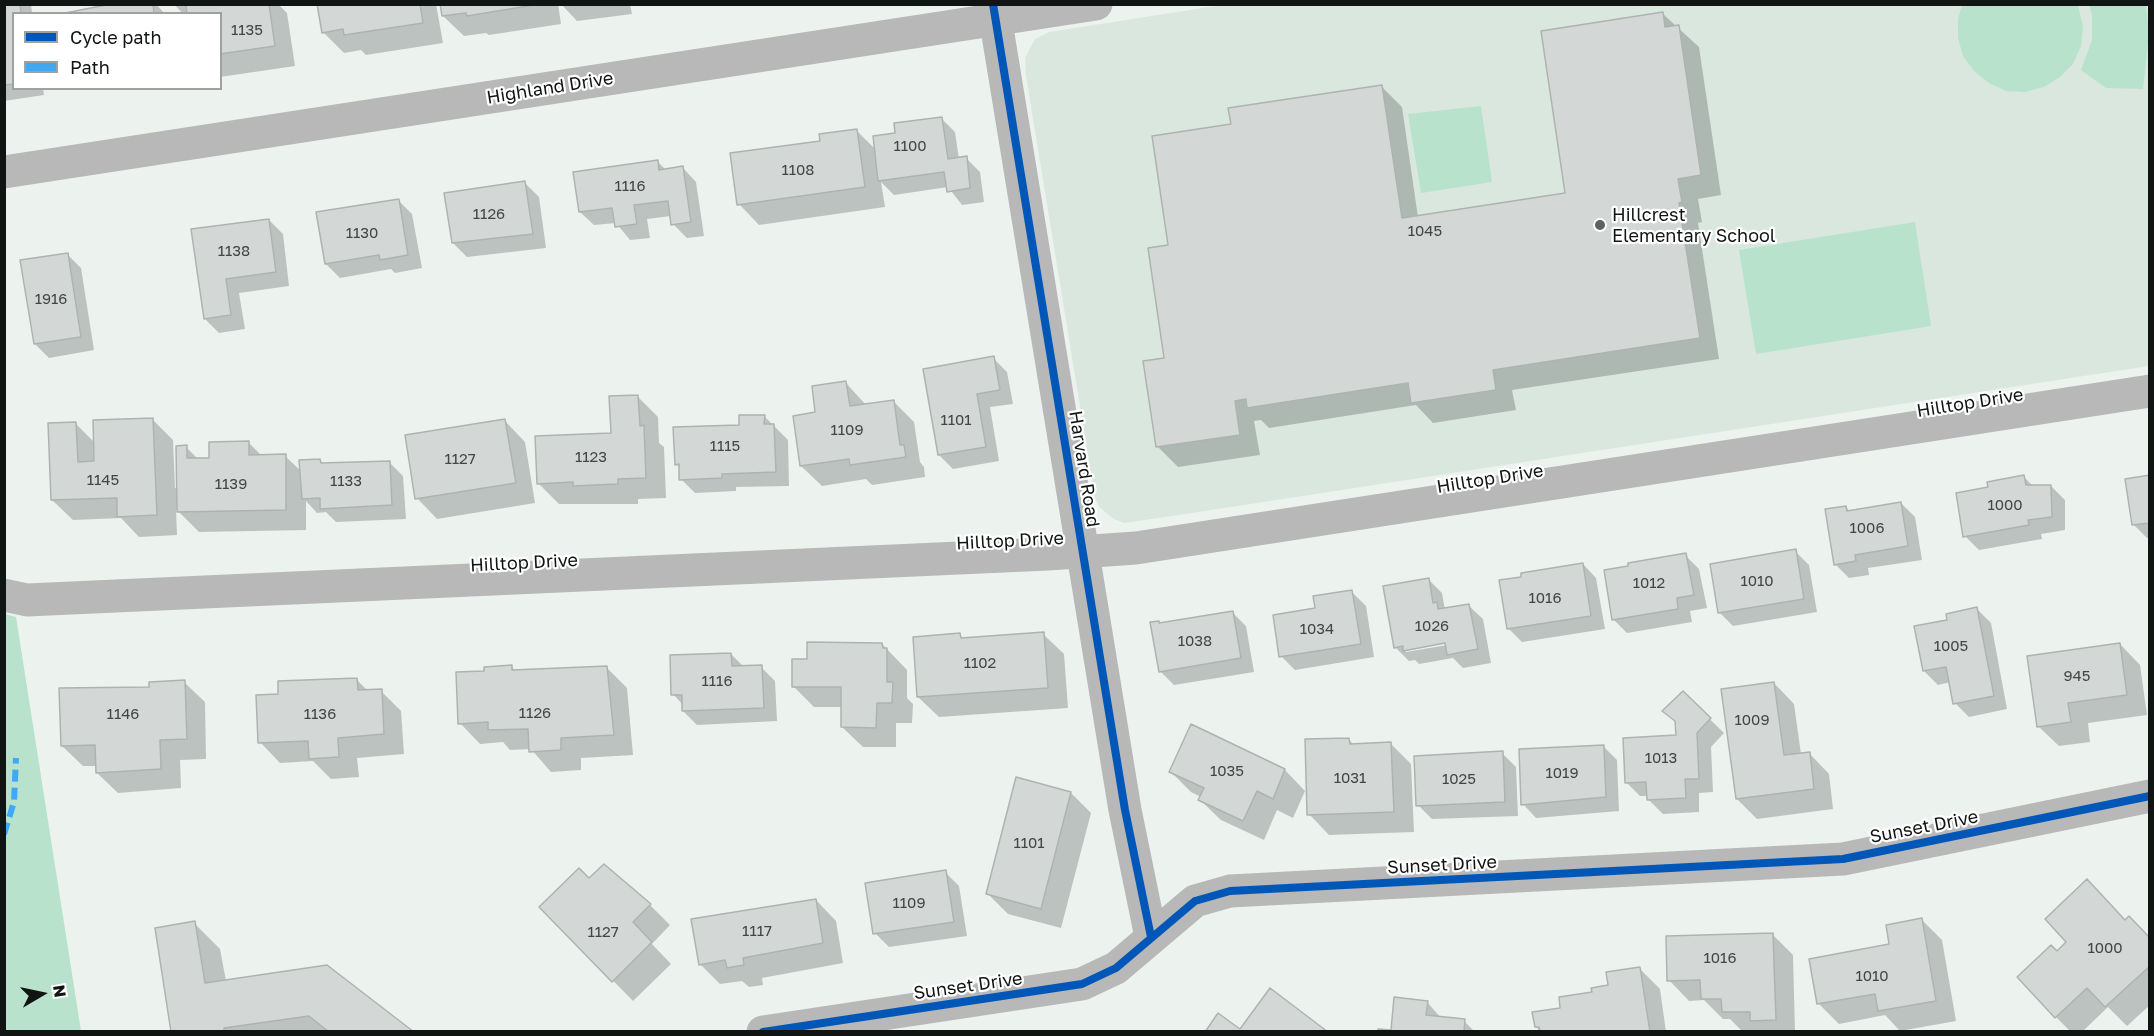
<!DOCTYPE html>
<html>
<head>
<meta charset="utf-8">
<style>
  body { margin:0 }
  #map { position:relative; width:2154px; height:1036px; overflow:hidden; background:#ecf3ef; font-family:"Golos Text",sans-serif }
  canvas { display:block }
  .frame { position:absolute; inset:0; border:6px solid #101412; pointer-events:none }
  .legend { position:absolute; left:12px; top:12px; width:210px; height:78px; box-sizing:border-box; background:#fff; border:2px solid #9fa1a0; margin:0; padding:8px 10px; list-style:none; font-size:18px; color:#101412 }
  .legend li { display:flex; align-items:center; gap:12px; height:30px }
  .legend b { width:30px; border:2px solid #9fa1a0 }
  .north { position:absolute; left:12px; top:964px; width:60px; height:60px; -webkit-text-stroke:4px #fff; paint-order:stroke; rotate:81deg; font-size:16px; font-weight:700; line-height:24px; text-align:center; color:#101412 }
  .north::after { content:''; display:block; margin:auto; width:21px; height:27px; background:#101412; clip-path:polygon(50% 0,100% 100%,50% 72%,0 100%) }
</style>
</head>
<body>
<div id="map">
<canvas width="2154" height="1036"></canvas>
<div class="frame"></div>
<ul class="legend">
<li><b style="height:8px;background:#0057b8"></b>Cycle path</li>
<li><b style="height:8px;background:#3fa9f5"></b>Path</li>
</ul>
<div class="north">N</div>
</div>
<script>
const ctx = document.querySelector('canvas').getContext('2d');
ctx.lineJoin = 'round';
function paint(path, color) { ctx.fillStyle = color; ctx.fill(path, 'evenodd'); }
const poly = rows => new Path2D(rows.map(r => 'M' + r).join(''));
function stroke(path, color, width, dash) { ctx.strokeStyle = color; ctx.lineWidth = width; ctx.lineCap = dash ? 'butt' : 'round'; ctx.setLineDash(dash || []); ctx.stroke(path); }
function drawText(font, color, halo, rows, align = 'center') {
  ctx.font = font + ' "Golos Text",sans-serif'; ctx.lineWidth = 4.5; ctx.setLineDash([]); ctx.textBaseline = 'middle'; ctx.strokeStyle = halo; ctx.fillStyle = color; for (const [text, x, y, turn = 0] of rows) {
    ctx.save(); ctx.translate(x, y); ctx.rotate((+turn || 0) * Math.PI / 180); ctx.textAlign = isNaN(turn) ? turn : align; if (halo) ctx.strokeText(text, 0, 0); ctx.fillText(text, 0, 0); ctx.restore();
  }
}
const built = poly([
  [1222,5,2149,5,2149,366,1179,515,1124,523,1114,519,1099,507,1095,498,1026,76,1025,58,1035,39,1049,32]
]);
const green = poly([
  [1962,5,2078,5,2083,27,2081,46,2073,64,2060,77,2044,87,2025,92,2006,91,1989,83,1974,71,1963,56,1958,38,1958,19],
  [2089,5,2146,5,2149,34,2143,89,2106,88,2081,70,2092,40,2092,15],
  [1481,106,1492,182,1421,193,1408,114],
  [1915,222,1931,326,1756,354,1739,250],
  [5,614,16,617,81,1031,5,1031]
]);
const shadow = poly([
  [4,4,31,4,32,14,14,14,14,88,43,88,44,95,4,101],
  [122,4,156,4,165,14,61,13],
  [174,4,278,4,287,13,295,66,220,77,220,14,183,14],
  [319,4,436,4,443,43,366,55,361,50,344,53,323,32],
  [441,4,558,4,561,24,489,35,486,33,464,36,443,16],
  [561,4,630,4,632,14,577,21],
  [1663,14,1699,47,1721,195,1698,199,1702,222,1698,223,1719,359,1512,390,1516,410,1433,423,1416,405,1269,428,1261,420,1254,421,1260,455,1178,467,1158,447,1166,359,1170,247,1233,125,1381,86,1402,107,1418,217,1567,194],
  [941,118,955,132,959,159,966,158,980,172,984,202,962,205,948,187,894,195,881,182,885,207,759,225,739,204,822,142,856,130,876,150,897,135],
  [658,162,666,170,683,168,696,182,704,236,687,238,673,224,671,216,647,219,650,238,630,240,616,223,594,225,580,212],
  [525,183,539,197,546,248,467,257,453,243],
  [398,200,412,214,422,268,395,273,391,269,340,278,326,264],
  [269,220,283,234,289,286,239,293,245,329,219,333,205,319,193,230],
  [67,254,81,268,94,350,49,358,35,344],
  [993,358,1007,372,1013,404,990,407,999,461,953,469,939,455],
  [846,383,866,405,893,401,914,422,920,462,924,467,925,477,872,485,866,479,822,486,801,466],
  [638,397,658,417,659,443,664,447,666,498,638,499,638,504,559,504,538,483,612,434],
  [764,416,788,440,789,486,736,487,736,491,695,493,681,479,680,468,676,464,741,426],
  [153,420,173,440,175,488,178,488,186,447,199,460,210,459,248,442,262,456,285,456,302,472,320,460,324,465,389,462,403,476,406,519,336,522,326,512,317,513,306,501,306,530,199,532,176,509,177,535,139,537,121,518,73,520,52,500,75,423,95,443],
  [505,421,525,442,535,503,437,519,417,498],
  [2024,477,2033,486,2051,486,2065,500,2065,530,2041,534,2042,539,1979,550,1965,536],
  [2150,477,2150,538,2147,538,2133,524],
  [1901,503,1915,517,1922,560,1868,568,1869,575,1849,578,1835,564,1846,507,1850,512],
  [1795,551,1809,565,1817,612,1733,626,1719,612],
  [1685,555,1699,569,1707,608,1690,611,1692,622,1627,633,1614,620],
  [1583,564,1596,578,1605,629,1522,642,1508,628],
  [1428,579,1442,593,1445,610,1469,606,1483,619,1491,663,1463,668,1453,658,1419,664,1415,660,1409,661,1395,647],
  [1452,641,1453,644,1406,652,1404,649],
  [1352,592,1366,606,1374,657,1295,670,1281,656,1316,610],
  [1977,609,1991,623,2007,709,1969,717,1955,703,1951,682,1938,685,1924,671,1949,621],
  [1232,612,1246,626,1254,672,1174,685,1160,671,1160,625],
  [1043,634,1064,654,1068,708,939,717,918,697,959,635,964,639],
  [882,644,907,670,907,698,913,704,912,723,896,723,896,747,863,747,842,727,842,707,814,707,793,686,808,660],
  [2120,644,2140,665,2147,715,2088,723,2090,742,2059,746,2038,726],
  [731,654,744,667,761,667,775,681,777,721,697,725,683,711,683,705,673,694],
  [512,667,516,672,606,667,627,688,633,755,581,758,581,770,551,772,531,749,510,750,503,742,480,744,460,723,485,672],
  [356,679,368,691,381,691,401,711,404,754,357,758,359,777,331,779,313,761,280,763,260,742,280,695],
  [184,682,205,702,206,759,180,760,181,788,118,793,97,773,97,766,83,766,62,746,151,688],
  [1774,683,1794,704,1801,754,1809,753,1829,774,1833,809,1757,819,1737,799],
  [1683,693,1724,733,1711,747,1713,792,1699,793,1699,812,1663,814,1649,800,1648,796,1640,796,1626,782,1677,737,1677,723,1664,711],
  [1348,739,1354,745,1391,744,1411,764,1414,832,1329,835,1309,814],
  [1603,746,1617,760,1619,811,1536,818,1523,804],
  [1238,749,1285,770,1305,791,1293,818,1277,810,1264,840,1221,820,1200,800,1201,797,1191,792,1171,772],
  [1502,753,1516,767,1518,816,1432,819,1418,805],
  [1071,793,1091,813,1061,928,1008,914,988,894],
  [945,872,959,886,967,936,889,947,875,933],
  [589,880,650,905,670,925,652,944,671,964,633,1001,541,907],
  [816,900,836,921,843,963,762,978,763,985,749,987,742,981,720,984,700,964],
  [1922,920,1942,940,1956,1021,1900,1031,1885,1015,1839,1024,1818,1003],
  [2125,921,2150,939,2150,1005,2127,1026,2108,1007,2082,1032,2071,1032,2056,1017,2057,953],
  [194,923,220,949,226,981,411,1032,172,1032],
  [1773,935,1793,955,1795,1032,1743,1032,1730,1019,1723,1019,1704,1000,1689,1001,1669,980],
  [1639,968,1660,989,1666,1032,1541,1032,1536,1027,1562,1009,1610,986],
  [1427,1002,1441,1018,1464,1021,1475,1032,1393,1032]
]);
const building = poly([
  [4,4,20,4,21,14,14,14,14,84,4,85,4,4],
  [111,4,153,4,154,14,60,14,111,4],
  [186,4,269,4,275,46,220,54,220,14,187,14,186,4],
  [317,4,420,4,423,23,344,35,343,29,322,33,317,4],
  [440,4,540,4,467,16,466,13,442,16,440,4],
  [1663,12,1665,27,1679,25,1701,175,1678,179,1682,202,1679,203,1700,338,1493,370,1496,390,1411,403,1408,383,1247,408,1246,399,1235,401,1240,435,1156,447,1143,361,1164,358,1148,248,1168,245,1152,136,1231,124,1228,108,1382,85,1402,218,1565,193,1541,31,1663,12],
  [942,117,948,159,967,156,970,188,947,192,944,172,878,181,873,136,895,133,894,123,942,117],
  [857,129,865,187,737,205,730,153,820,141,819,134,857,129],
  [658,160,659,170,683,166,691,222,671,225,668,201,634,205,637,224,615,227,612,208,579,212,573,172,658,160],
  [525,181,533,234,452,243,444,193,525,181],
  [399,199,408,255,380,260,379,255,325,264,316,212,399,199],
  [269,219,276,272,226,279,231,315,204,319,191,229,269,219],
  [68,253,81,337,34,344,20,260,68,253],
  [994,356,1000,390,977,394,986,447,938,455,923,369,994,356],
  [846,381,850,406,894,400,900,445,904,445,906,457,850,465,849,459,800,466,793,416,815,412,812,386,846,381],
  [638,395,640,426,644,425,646,478,618,479,618,484,573,486,573,482,537,484,535,436,611,433,609,396,638,395],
  [739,415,765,415,764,424,774,424,776,472,722,474,722,478,679,480,679,464,675,465,673,427,739,425,739,415],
  [153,418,157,515,117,517,117,498,51,500,48,423,76,422,78,462,94,461,93,420,153,418],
  [505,419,516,483,415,499,405,435,505,419],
  [249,441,249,455,286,454,286,510,177,512,176,446,187,445,187,458,209,458,209,442,249,441],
  [320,459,321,463,390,461,392,505,320,509,320,498,302,499,299,460,320,459],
  [2024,475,2026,485,2051,485,2052,517,2028,520,2029,525,1963,537,1956,493,1988,487,1987,482,2024,475],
  [2150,475,2150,523,2132,525,2125,479,2150,475],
  [1901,502,1908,546,1855,555,1856,561,1834,565,1825,509,1846,506,1847,511,1901,502],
  [1796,549,1804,599,1718,613,1710,564,1796,549],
  [1686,553,1694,595,1677,598,1678,609,1612,620,1604,570,1628,566,1628,563,1686,553],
  [1583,563,1591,616,1507,629,1499,580,1521,577,1521,573,1583,563],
  [1429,578,1433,603,1437,602,1438,609,1469,604,1478,649,1447,655,1445,643,1403,651,1403,646,1394,648,1383,586,1429,578],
  [1352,590,1361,644,1279,657,1273,615,1315,608,1313,596,1352,590],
  [1977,607,1994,696,1953,704,1946,667,1923,671,1914,626,1947,620,1946,614,1977,607],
  [1233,611,1241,658,1159,672,1150,622,1159,621,1159,623,1233,611],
  [1044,632,1048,688,917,697,913,637,960,633,961,638,1044,632],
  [807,642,882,643,883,648,887,648,887,682,893,682,892,703,877,703,876,728,841,727,841,687,792,687,792,659,807,659,807,642],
  [2120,643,2127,695,2068,703,2071,722,2037,727,2027,656,2120,643],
  [731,653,732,666,762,665,764,708,682,711,682,695,671,695,670,655,731,653],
  [512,665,512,670,607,666,614,735,561,738,561,750,529,752,528,729,488,730,488,722,458,724,456,672,484,671,484,667,512,665],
  [357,678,358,690,382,689,384,734,338,738,339,757,309,759,308,741,258,743,256,695,278,694,278,681,357,678],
  [185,680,187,739,160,740,161,769,96,773,95,745,61,746,59,688,149,687,149,682,185,680],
  [1774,682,1784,755,1810,752,1814,789,1736,799,1721,689,1774,682],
  [1683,691,1711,718,1697,733,1699,779,1685,779,1686,798,1647,800,1646,782,1625,783,1623,738,1676,735,1675,721,1662,711,1683,691],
  [1191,724,1285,769,1273,799,1257,791,1243,821,1198,800,1204,788,1169,772,1191,724],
  [1349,738,1350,744,1391,742,1394,812,1307,815,1305,739,1349,738],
  [1604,745,1606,797,1521,805,1519,749,1604,745],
  [1503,751,1505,802,1416,806,1414,756,1503,751],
  [1016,777,1071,792,1041,909,986,894,1016,777],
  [604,864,651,904,633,922,652,942,612,982,539,907,579,868,589,878,604,864],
  [946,870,954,922,873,934,865,883,946,870],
  [2087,879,2125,920,2129,916,2150,938,2150,966,2105,1007,2087,988,2055,1018,2017,977,2051,945,2057,951,2066,942,2045,919,2087,879],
  [816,899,823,943,743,958,744,965,727,968,725,960,699,965,691,919,816,899],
  [1922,918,1936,1001,1878,1011,1875,994,1817,1004,1809,959,1889,944,1886,925,1922,918],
  [195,921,205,983,327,965,414,1032,329,1032,309,1016,224,1028,224,1032,171,1032,155,928,195,921],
  [1773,933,1776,1020,1750,1021,1750,1012,1722,1012,1721,999,1701,999,1700,980,1667,981,1666,936,1773,933],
  [1640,967,1650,1032,1540,1032,1539,1027,1535,1027,1532,1012,1560,1008,1559,997,1592,992,1591,988,1608,985,1606,972,1640,967],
  [1270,988,1328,1032,1205,1032,1218,1013,1240,1029,1270,988],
  [1394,997,1428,1001,1426,1015,1465,1019,1464,1032,1378,1032,1378,1029,1391,1030,1394,997]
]);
const street = poly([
  [993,4,1125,810,1151,937],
  [4,172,1096,4],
  [4,595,27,600,1048,554,1136,548,2150,391],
  [763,1032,1082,984,1116,968,1195,901,1230,891,1843,859,2150,796]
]);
const quiet = poly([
  [4,834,14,802,16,758]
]);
const cycleway = poly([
  [993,4,1125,810,1151,937],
  [763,1032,1082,984,1116,968,1195,901,1230,891,1843,859,2150,796]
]);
const markers = [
  [1600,225,6,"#5d625f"]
];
const numberNames = [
  ["1135",247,30],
  ["1100",910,146],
  ["1108",798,170],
  ["1116",630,186],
  ["1126",489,214],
  ["1045",1425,231],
  ["1130",362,233],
  ["1138",234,251],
  ["1916",51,299],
  ["1101",956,420],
  ["1109",847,430],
  ["1115",725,446],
  ["1123",591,457],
  ["1127",460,459],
  ["1145",103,480],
  ["1133",346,481],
  ["1139",231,484],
  ["1000",2005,505],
  ["1006",1867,528],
  ["1010",1757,581],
  ["1012",1649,583],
  ["1016",1545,598],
  ["1026",1432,626],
  ["1034",1317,629],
  ["1038",1195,641],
  ["1005",1951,646],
  ["1102",980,663],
  ["945",2077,676],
  ["1116",717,681],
  ["1126",535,713],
  ["1146",123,714],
  ["1136",320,714],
  ["1009",1752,720],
  ["1013",1661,758],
  ["1035",1227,771],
  ["1019",1562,773],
  ["1031",1350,778],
  ["1025",1459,779],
  ["1101",1029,843],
  ["1109",909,903],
  ["1117",757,931],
  ["1127",603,932],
  ["1000",2105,948],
  ["1016",1720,958],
  ["1010",1872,976]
];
const streetNames = [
  ["Highland Drive",550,88,-9],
  ["Hilltop Drive",1970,403,-9],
  ["Harvard Road",1084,469,81],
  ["Hilltop Drive",1490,479,-9],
  ["Hilltop Drive",1010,541,-3],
  ["Hilltop Drive",524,563,-3],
  ["Sunset Drive",1924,827,-11],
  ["Sunset Drive",1442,865,-3],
  ["Sunset Drive",968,986,-8]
];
const poiNames = [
  ["Hillcrest",1612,215],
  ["Elementary School",1612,236]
];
paint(built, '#dae7df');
paint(green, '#b8e2cc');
paint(shadow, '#0003');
paint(building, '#d3d8d6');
stroke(building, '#aeb3b0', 1.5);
stroke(street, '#b8b8b8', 33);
stroke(quiet, '#3fa9f5', 6, [12, 6]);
stroke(cycleway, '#0057b8', 8);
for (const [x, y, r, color] of markers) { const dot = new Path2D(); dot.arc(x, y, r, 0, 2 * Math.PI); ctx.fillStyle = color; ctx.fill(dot); stroke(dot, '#fff', 2); }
drawText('15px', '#424644', null, numberNames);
drawText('18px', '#101412', '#fff', streetNames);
drawText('18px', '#101412', '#fff', poiNames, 'left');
</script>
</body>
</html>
